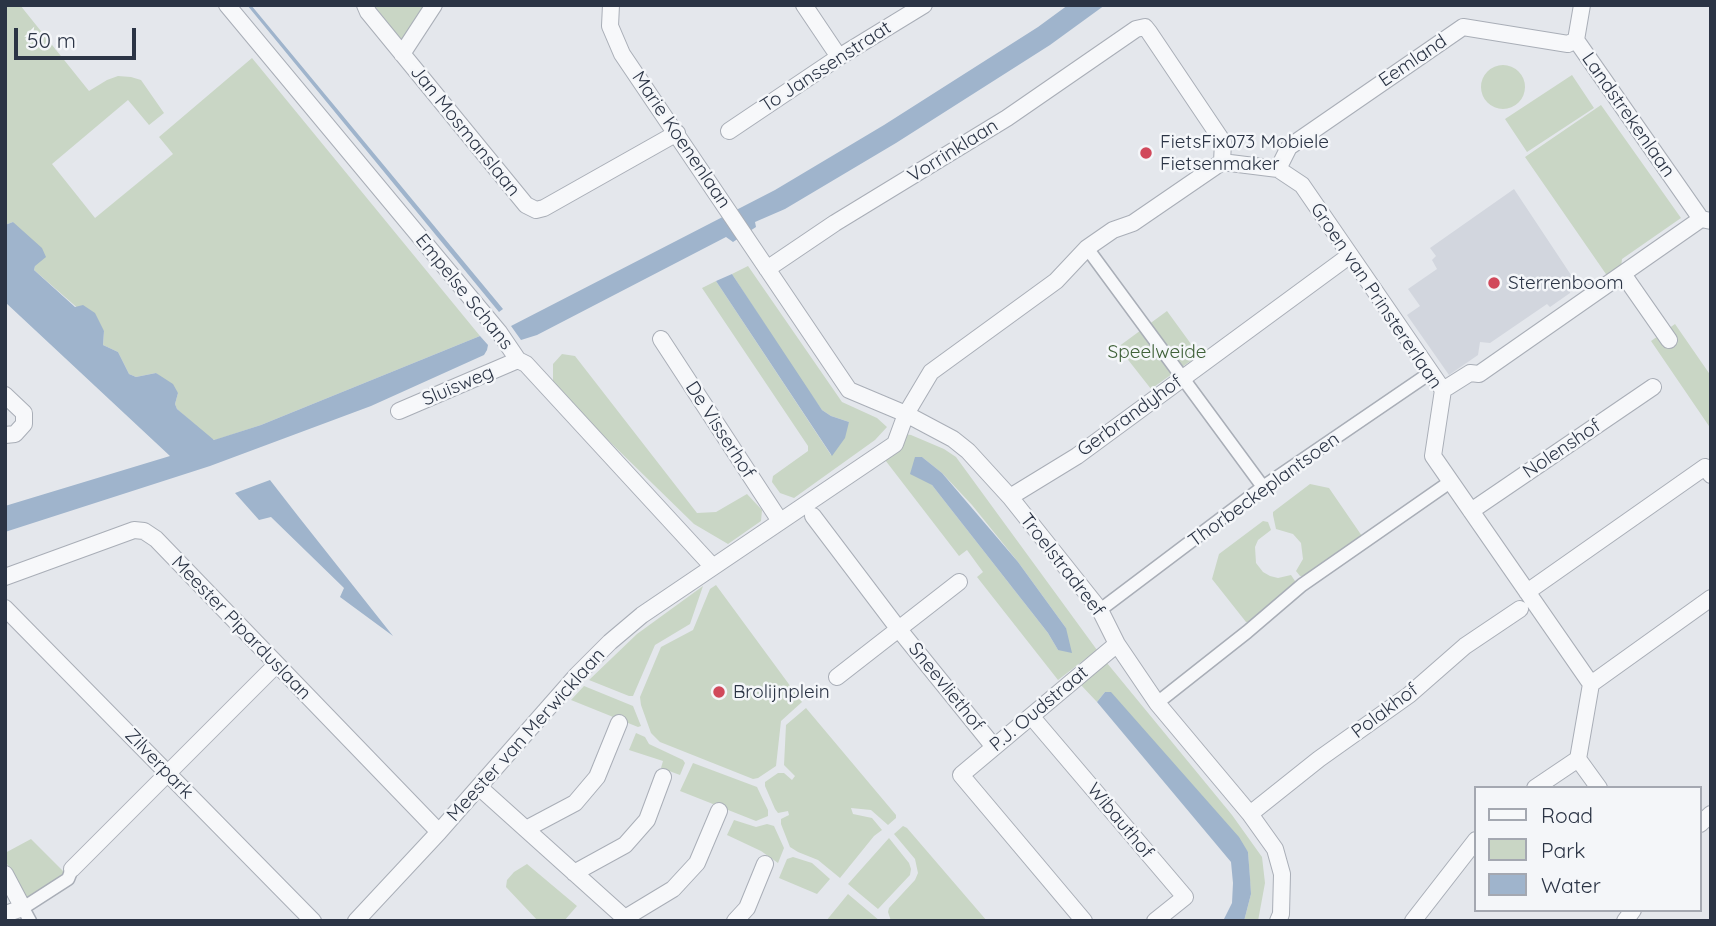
<!DOCTYPE html>
<html>
<head>
<meta charset="utf-8">
<style>
  body { margin:0 }
  #map { position:relative; width:1716px; height:926px; overflow:hidden; background:#e4e7ec; font-family:Quicksand,sans-serif }
  canvas { display:block }
  .frame { position:absolute; inset:0; border:7px solid #2b3445; pointer-events:none }
  .legend { position:absolute; left:1474px; top:786px; width:228px; height:126px; box-sizing:border-box; background:#f4f6f9; border:2px solid #a4a8b1; margin:0; padding:9px 12px; list-style:none; font-size:21px; color:#2b3445 }
  .legend li { display:flex; align-items:center; gap:14px; height:35px }
  .legend b { width:35px; border:2px solid #a4a8b1 }
  .scale { position:absolute; left:14px; top:28px; width:122px; height:32px; box-sizing:border-box; border:4px solid #2b3445; border-top:0; padding-left:9px; font-size:21px; line-height:24px; white-space:nowrap; color:#2b3445; -webkit-text-stroke:5px #f4f6f9; paint-order:stroke }
</style>
</head>
<body>
<div id="map">
<canvas width="1716" height="926"></canvas>
<div class="frame"></div>
<ul class="legend">
<li><b style="height:9px;background:#f7f8fa"></b>Road</li>
<li><b style="height:19px;background:#c9d6c5"></b>Park</li>
<li><b style="height:19px;background:#9fb4cc"></b>Water</li>
</ul>
<div class="scale">50 m</div>
</div>
<script>
const ctx = document.querySelector('canvas').getContext('2d');
ctx.lineJoin = 'round';
function paint(path, color) { ctx.fillStyle = color; ctx.fill(path, 'evenodd'); }
const poly = rows => new Path2D(rows.map(r => 'M' + r).join(''));
function stroke(path, color, width, dash) { ctx.strokeStyle = color; ctx.lineWidth = width; ctx.lineCap = dash ? 'butt' : 'round'; ctx.setLineDash(dash || []); ctx.stroke(path); }
function drawText(font, color, halo, rows, align = 'center') {
  ctx.font = font + ' Quicksand,sans-serif'; ctx.lineWidth = 5; ctx.setLineDash([]); ctx.textBaseline = 'middle'; ctx.strokeStyle = halo; ctx.fillStyle = color; for (const [text, x, y, turn = 0] of rows) {
    ctx.save(); ctx.translate(x, y); ctx.rotate((+turn || 0) * Math.PI / 180); ctx.textAlign = isNaN(turn) ? turn : align; if (halo) ctx.strokeText(text, 0, 0); ctx.fillText(text, 0, 0); ctx.restore();
  }
}
const built = poly([
  [1514,189,1573,278,1570,293,1550,307,1547,304,1490,343,1480,342,1478,355,1449,375,1407,315,1420,306,1408,289,1437,269,1432,260,1436,256,1430,248]
]);
const green = poly([
  [5,5,20,5,89,91,107,80,118,76,131,77,141,80,164,113,149,125,128,100,52,164,95,218,173,154,159,137,252,58,480,336,261,425,215,440,209,438,177,409,175,404,178,393,156,373,136,377,129,374,118,352,103,345,104,331,34,270,35,266,13,222,5,225],
  [374,5,427,5,402,41],
  '1481 87a22 22 0 1 1 44 0a22 22 0 1 1-44 0Z',
  [1572,75,1594,108,1527,152,1505,119],
  [1601,105,1681,218,1622,259,1621,268,1608,277,1525,157],
  [748,266,842,402,877,418,887,427,875,440,794,498,780,493,772,482,773,476,808,451,808,446,702,288,716,281,831,455,849,422,831,416,822,410,799,378,732,274],
  [1167,311,1199,355,1151,389,1118,347],
  [1675,324,1711,376,1711,429,1651,341],
  [562,354,575,356,697,513,716,512,747,494,762,510,761,521,728,544,694,524,572,405,553,381,553,364],
  [905,434,911,435,944,449,956,457,1097,650,1058,680,977,577,983,572,967,550,959,556,882,456],
  [922,457,942,473,972,505,1018,562,1066,628,1058,650,1048,633,932,485],
  [1310,484,1329,488,1364,539,1307,577,1300,576,1296,571,1303,559,1301,543,1293,534,1276,529,1273,515,1273,512],
  [1263,521,1268,522,1271,530,1258,540,1255,547,1256,563,1263,572,1270,576,1278,578,1291,575,1295,581,1294,587,1253,622,1246,622,1212,579,1219,554],
  [716,585,802,702,781,721,776,766,758,778,753,779,660,742,651,733,641,705,640,697,661,647,693,630,710,589],
  [703,586,690,624,655,645,633,696,629,696,589,680,637,634],
  [1107,663,1232,815,1262,857,1265,883,1258,921,1244,921,1251,894,1248,852,1105,692,1097,702,1080,684],
  [584,686,633,706,641,726,638,727,571,700],
  [806,708,896,815,896,818,888,825,871,810,851,808,853,814,872,818,882,830,874,836,840,878,818,860,798,852,790,847,781,824,781,819,789,815,788,811,778,813,775,809,765,786,765,782,778,773,784,773,792,780,795,776,784,765,786,725],
  [636,733,645,737,649,744,683,760,685,763,680,775,661,768,663,761,629,750],
  [693,763,757,787,768,810,768,816,756,821,680,791],
  [734,820,756,827,767,824,774,826,784,848,778,863,761,851,727,835],
  [903,826,907,828,987,921,891,921,888,912,889,908,915,880,918,873,915,859,894,834],
  [889,838,909,863,911,869,910,875,878,909,848,884],
  [31,839,66,874,27,901,5,860,5,853],
  [793,857,812,863,830,879,817,894,779,878,787,859],
  [527,864,577,906,564,921,538,921,506,887,507,880,514,872],
  [848,894,880,921,826,921]
]);
const water = poly([
  [247,5,251,5,503,309,499,312],
  [1068,5,1105,5,1050,45,896,143,785,209,755,222,756,227,733,242,726,237,537,335,521,340,511,326,775,190,884,125,1038,27],
  [13,222,42,248,46,257,35,266,34,270,75,307,83,305,95,313,104,331,103,345,118,352,129,374,136,377,156,373,173,384,178,393,175,404,177,409,214,440,261,425,480,336,488,345,487,350,484,355,371,406,210,466,5,532,5,506,170,456,5,302,5,225],
  [732,274,822,410,831,416,849,422,845,438,832,456,716,281],
  [915,457,922,457,942,473,1018,562,1066,628,1072,653,1058,650,1048,633,939,494,932,485,910,474],
  [270,480,298,516,393,636,340,597,344,588,271,517,259,520,235,493],
  [1105,692,1111,692,1239,837,1248,852,1250,878,1251,894,1244,921,1223,921,1232,903,1233,883,1231,862,1097,702]
]);
const pedestrian = poly([
  [1087,248,1263,487],
  [1100,610,1263,487,1430,373],
  [1157,703,1247,632,1302,585,1450,482],
  [30,921,23,908,68,879,72,869]
]);
const minor = poly([
  [227,5,499,332,518,360,526,364,713,567],
  [365,5,368,12,526,205,536,210,544,208,677,133],
  [611,5,610,26,622,54,849,390,906,414,953,439,968,451,1010,497,1100,610,1117,644,1157,703,1250,814,1275,849,1282,874,1281,914,1278,921],
  [804,5,839,57],
  [1582,5,1576,40,1701,219],
  [402,54,434,5],
  [729,131,839,57,924,5],
  [1278,169,1289,147,1463,27,1568,44,1576,40],
  [767,269,835,223,1007,118,1136,29,1145,27,1149,32,1223,142,1222,162],
  [1623,274,1669,340],
  [661,339,780,521],
  [1443,390,1470,373,1479,374,1701,219,1711,221],
  [5,395,24,413,24,424,15,434,5,435],
  [399,411,518,360],
  [1010,497,1077,456,1349,256],
  [1471,511,1653,387],
  [813,516,897,627,994,747],
  [5,577,134,530,144,531,156,539,439,832],
  [1527,592,1705,467,1711,475],
  [5,608,313,921],
  [837,677,959,582],
  [1591,684,1711,598],
  [1031,716,1185,897,1155,921],
  [1578,759,1599,788],
  [479,787,628,921],
  [1250,814,1319,759,1409,695,1465,646,1520,609],
  [1700,824,1711,814],
  [526,829,575,803,597,777,619,723],
  [72,869,276,665],
  [574,873,625,845,647,820,663,777],
  [5,874,23,908,5,914],
  [625,918,673,889,697,863,719,811],
  [356,921,439,832,577,675,610,642,642,615,895,444,906,414,931,372,1056,281,1087,248,1113,230,1133,223,1222,162,1278,169,1302,185,1443,390,1433,456,1591,684,1578,759,1535,788],
  [735,921,747,908,765,864],
  [1084,921,961,775,1117,644],
  [1413,921,1476,840],
  [1625,921,1633,910]
]);
const markers = [
  [1146,153,7,"#d1495b"],
  [1494,283,7,"#d1495b"],
  [719,692,7,"#d1495b"]
];
const streetNames = [
  ["Eemland",1413,61,-34],
  ["To Janssenstraat",826,67,-33],
  ["Landstrekenlaan",1628,115,55],
  ["Jan Mosmanslaan",465,131,51],
  ["Marie Koenenlaan",681,140,56],
  ["Vorrinklaan",953,151,-32],
  ["Empelse Schans",464,292,51],
  ["Groen van Prinstererlaan",1376,296,56],
  ["Sluisweg",458,386,-23],
  ["Gerbrandyhof",1130,416,-36],
  ["De Visserhof",720,430,57],
  ["Nolenshof",1562,449,-34],
  ["Thorbeckeplantsoen",1264,490,-36],
  ["Troelstradreef",1062,565,52],
  ["Meester Piparduslaan",241,628,46],
  ["Sneevliethof",946,687,51],
  ["P.J. Oudstraat",1039,709,-40],
  ["Polakhof",1385,711,-37],
  ["Meester van Merwicklaan",526,735,-48],
  ["Zilverpark",159,764,46],
  ["Wibauthof",1120,821,50]
];
const poiNames = [
  ["FietsFix073 Mobiele",1160,142],
  ["Fietsenmaker",1160,164],
  ["Sterrenboom",1508,283],
  ["Brolijnplein",733,692]
];
const parkNames = [
  ["Speelweide",1157,352]
];
paint(built, '#d2d6de');
paint(green, '#c9d6c5');
paint(water, '#9fb4cc');
stroke(pedestrian, '#a9aeb7', 15);
stroke(minor, '#a9aeb7', 18);
stroke(pedestrian, '#f7f8fa', 12);
stroke(minor, '#f7f8fa', 16);
for (const [x, y, r, color] of markers) { const dot = new Path2D(); dot.arc(x, y, r, 0, 2 * Math.PI); ctx.fillStyle = color; ctx.fill(dot); stroke(dot, '#f4f6f9', 2.5); }
drawText('19px', '#2b3445', '#f4f6f9', streetNames);
drawText('19px', '#2b3445', '#f4f6f9', poiNames, 'left');
drawText('19px', '#3f6138', '#f4f6f9', parkNames);
</script>
</body>
</html>
